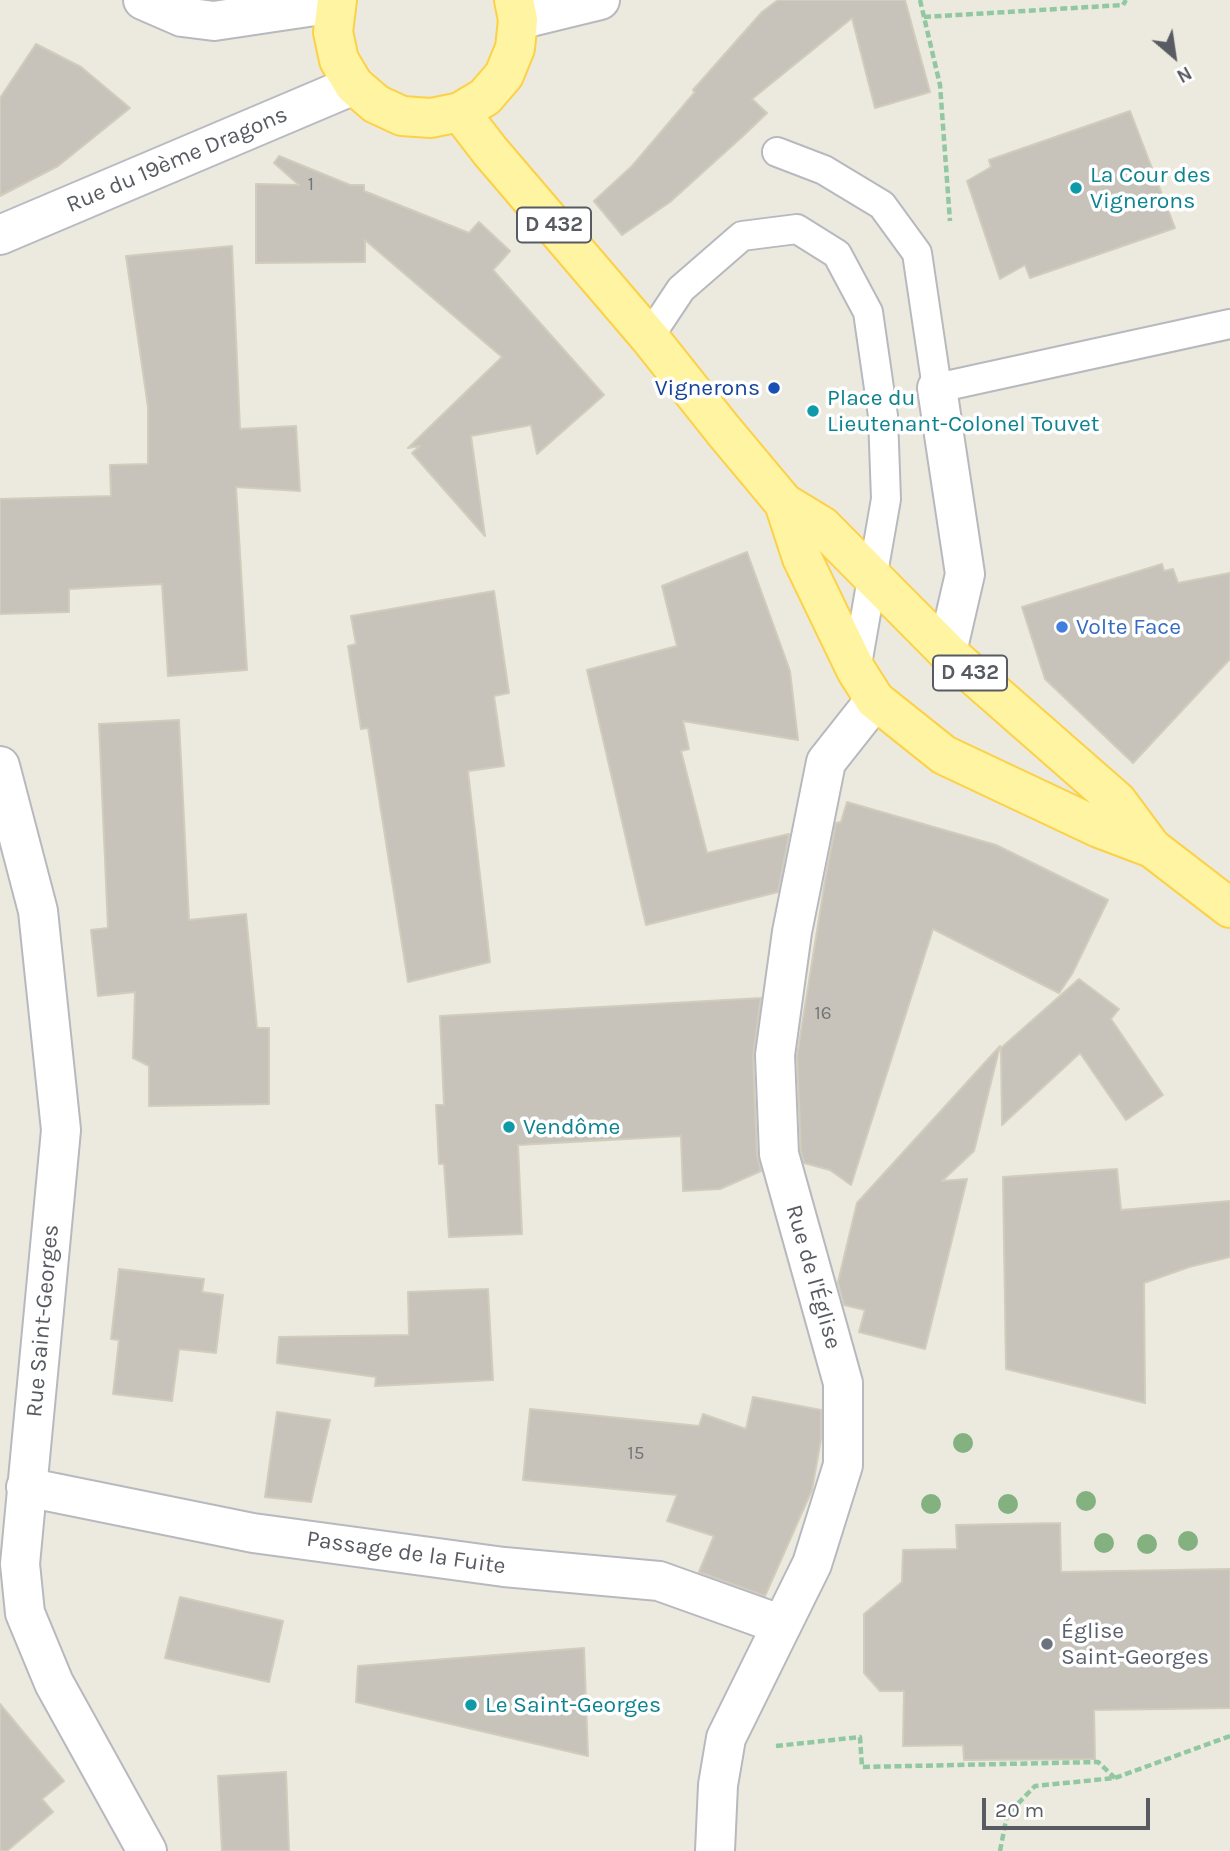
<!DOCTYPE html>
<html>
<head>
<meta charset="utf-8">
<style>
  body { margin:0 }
  #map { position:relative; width:1230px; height:1851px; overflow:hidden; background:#eceade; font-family:Karla,sans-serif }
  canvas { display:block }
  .north { position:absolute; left:1139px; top:21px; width:70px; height:70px; -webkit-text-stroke:5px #fff; paint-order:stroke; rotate:151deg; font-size:19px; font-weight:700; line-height:28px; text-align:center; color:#585b61 }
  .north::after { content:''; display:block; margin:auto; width:24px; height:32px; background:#585b61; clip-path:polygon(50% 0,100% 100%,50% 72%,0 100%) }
  .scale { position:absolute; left:982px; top:1798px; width:168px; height:32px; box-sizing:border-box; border:4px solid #585b61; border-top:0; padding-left:9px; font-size:21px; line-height:24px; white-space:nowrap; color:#585b61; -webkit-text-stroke:5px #fff; paint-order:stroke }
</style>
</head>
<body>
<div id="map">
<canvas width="1230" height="1851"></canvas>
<div class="north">N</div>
<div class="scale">20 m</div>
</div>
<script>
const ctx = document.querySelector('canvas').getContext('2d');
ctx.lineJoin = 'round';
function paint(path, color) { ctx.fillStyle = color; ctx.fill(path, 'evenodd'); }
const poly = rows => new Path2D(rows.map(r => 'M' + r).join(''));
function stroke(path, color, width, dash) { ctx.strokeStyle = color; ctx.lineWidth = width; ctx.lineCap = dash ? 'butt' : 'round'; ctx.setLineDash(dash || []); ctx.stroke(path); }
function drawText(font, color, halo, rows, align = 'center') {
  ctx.font = font + ' Karla,sans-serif'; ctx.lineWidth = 7; ctx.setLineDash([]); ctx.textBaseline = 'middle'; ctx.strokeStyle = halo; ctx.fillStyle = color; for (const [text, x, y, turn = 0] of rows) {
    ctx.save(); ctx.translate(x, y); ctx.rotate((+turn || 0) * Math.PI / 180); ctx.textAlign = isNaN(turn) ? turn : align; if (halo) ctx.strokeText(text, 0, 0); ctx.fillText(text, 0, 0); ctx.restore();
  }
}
const building = poly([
  [778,0,905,0,930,92,875,108,852,18,752,99,767,113,743,136,670,202,622,235,594,201,632,166,695,92,693,90,762,12,778,0],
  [36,44,81,67,130,108,58,166,0,196,0,98,36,44],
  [1130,111,1175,228,1030,278,1025,265,1000,279,967,181,991,167,989,160,1130,111],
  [279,156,350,185,364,185,364,191,469,233,479,222,510,251,493,270,604,395,537,454,531,425,471,436,485,536,412,453,420,446,408,448,502,357,365,240,365,262,256,263,256,184,299,185,274,163,279,156],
  [232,246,240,429,296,426,300,491,236,487,247,670,168,676,162,584,69,589,69,612,0,614,0,499,111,496,110,465,148,464,148,407,126,256,232,246],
  [747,552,790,671,798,740,683,721,689,749,681,751,707,853,789,834,778,892,646,925,587,670,677,646,662,586,747,552],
  [1162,564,1164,571,1173,569,1178,583,1230,573,1230,659,1133,763,1045,679,1022,607,1162,564],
  [494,591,509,693,494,696,504,766,468,771,490,962,408,982,368,728,361,729,348,646,356,644,351,616,494,591],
  [179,720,189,920,246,914,257,1028,269,1028,269,1104,149,1106,149,1066,133,1058,135,992,98,996,91,930,108,928,99,724,179,720],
  [847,802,996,845,1108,900,1072,974,1059,993,933,929,851,1185,830,1170,804,1163,801,1151,797,1056,825,881,836,823,841,822,847,802],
  [1079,979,1119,1009,1111,1019,1163,1095,1126,1120,1080,1053,1002,1125,1001,1048,1079,979],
  [761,998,753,1056,757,1155,761,1171,720,1189,683,1191,681,1136,518,1145,522,1234,449,1237,444,1164,439,1164,436,1105,444,1105,440,1016,761,998],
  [1000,1046,974,1151,942,1181,967,1179,925,1349,859,1332,865,1310,844,1305,838,1282,857,1203,1000,1046],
  [1117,1169,1121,1210,1230,1201,1230,1257,1189,1267,1144,1283,1145,1403,1006,1369,1003,1177,1117,1169],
  [119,1269,204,1279,202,1292,223,1295,216,1353,179,1349,172,1401,113,1394,119,1340,111,1339,119,1269],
  [488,1289,493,1380,375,1386,376,1377,277,1363,279,1337,409,1335,408,1292,488,1289],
  [753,1397,821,1410,821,1439,812,1490,765,1596,699,1572,714,1536,667,1521,677,1495,523,1480,530,1409,699,1426,703,1414,746,1429,753,1397],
  [277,1412,330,1420,311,1502,265,1497,277,1412],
  [1060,1523,1061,1572,1230,1569,1230,1708,1094,1710,1095,1759,964,1760,963,1745,903,1746,904,1691,880,1691,864,1673,864,1614,902,1582,903,1550,957,1549,956,1525,1060,1523],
  [180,1597,283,1621,269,1682,165,1658,180,1597],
  [584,1648,588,1756,356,1702,358,1666,584,1648],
  [0,1704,64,1781,42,1799,53,1812,7,1851,0,1851,0,1704],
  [286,1772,289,1851,222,1851,218,1776,286,1772]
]);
const path = poly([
  [920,0,940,85,950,221],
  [924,17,1123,5,1126,0],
  [776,1746,860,1737,862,1767,1098,1762,1115,1778],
  [1000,1851,1007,1815,1035,1786,1115,1778,1230,1736]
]);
const lane = poly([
  [777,152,824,170,882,205,917,253,937,388,1230,324],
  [649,337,681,289,742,236,797,229,837,254,868,312,883,416,886,499,856,670]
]);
const street = poly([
  [143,0,182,17,214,21,335,3],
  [518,20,600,0],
  [937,388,965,574,947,652],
  [0,766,38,911,61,1130,20,1564,25,1613,54,1683,147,1851],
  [26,1487,253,1533,504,1567,659,1581,782,1625],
  [715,1851,718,1785,726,1738,812,1564,843,1465,843,1383,779,1154,775,1055,792,932,826,762,875,700]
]);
const secondary = poly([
  [0,235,354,85]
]);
const primary = poly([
  [337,0,333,32,339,60,354,85,376,104,402,116,431,118,460,112,485,97,504,75,515,48,518,20,514,0],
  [460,112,490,151,649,337,723,430,784,503,822,526,947,652,1117,801,1152,848,1230,908],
  [784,503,802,558,856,670,875,700,944,755,1099,828,1152,848]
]);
const trees = [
  [963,1443],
  [1086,1501],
  [931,1504],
  [1008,1504],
  [1188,1541],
  [1104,1543],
  [1147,1544]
];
const markers = [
  [1076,188,7,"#0f9aa8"],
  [774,388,7,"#1a4fb4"],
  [813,411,7,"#0f9aa8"],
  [1062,627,7,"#3f7fe0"],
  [509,1127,7,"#0f9aa8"],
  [1047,1644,7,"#6b7280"],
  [471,1705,7,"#0f9aa8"]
];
const numberNames = [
  ["1",311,185],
  ["16",823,1014],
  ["15",636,1454]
];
const shields = [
  [554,225,74],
  [970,673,74]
];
const shieldNames = [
  ["D 432",554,225],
  ["D 432",970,673]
];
const streetNames = [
  ["Rue du 19ème Dragons",177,160,-23],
  ["Rue de l'Église",813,1277,74],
  ["Rue Saint-Georges",43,1321,-85],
  ["Passage de la Fuite",406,1553,8]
];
const cultureNames = [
  ["La Cour des",1090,175],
  ["Vignerons",1090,201],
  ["Place du",827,398],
  ["Lieutenant-Colonel Touvet",827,424],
  ["Vendôme",523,1127],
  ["Le Saint-Georges",485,1705]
];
const transitNames = [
  ["Vignerons",760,388]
];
const shopNames = [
  ["Volte Face",1076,627]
];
const worshipNames = [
  ["Église",1061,1631],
  ["Saint-Georges",1061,1657]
];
paint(building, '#c7c3bb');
stroke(building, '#d1ccbc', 2);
stroke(lane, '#b7b9bf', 32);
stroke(street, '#b7b9bf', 42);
stroke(secondary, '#b7bbc2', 42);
stroke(primary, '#fcd147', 42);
stroke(path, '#91c8a2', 4.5, [7, 3.5]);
stroke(lane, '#fff', 28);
stroke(street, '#fff', 38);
stroke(secondary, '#fff', 38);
stroke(primary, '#fff4a1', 38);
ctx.fillStyle = '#83b180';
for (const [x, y] of trees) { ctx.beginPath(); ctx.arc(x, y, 10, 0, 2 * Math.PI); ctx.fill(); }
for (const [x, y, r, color] of markers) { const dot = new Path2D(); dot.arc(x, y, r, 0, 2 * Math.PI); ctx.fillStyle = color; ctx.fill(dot); stroke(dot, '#fff', 2.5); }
drawText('19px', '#747578', null, numberNames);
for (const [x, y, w] of shields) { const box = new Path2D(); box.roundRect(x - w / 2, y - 17.5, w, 35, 5); ctx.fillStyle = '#fff'; ctx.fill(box); stroke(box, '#585b61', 2); }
drawText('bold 21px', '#585b61', null, shieldNames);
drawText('23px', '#585b61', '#fff', streetNames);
drawText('23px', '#0d838f', '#fff', cultureNames, 'left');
drawText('23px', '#164399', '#fff', transitNames, 'right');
drawText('23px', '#366cbe', '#fff', shopNames, 'left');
drawText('23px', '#5b616d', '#fff', worshipNames, 'left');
</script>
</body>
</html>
